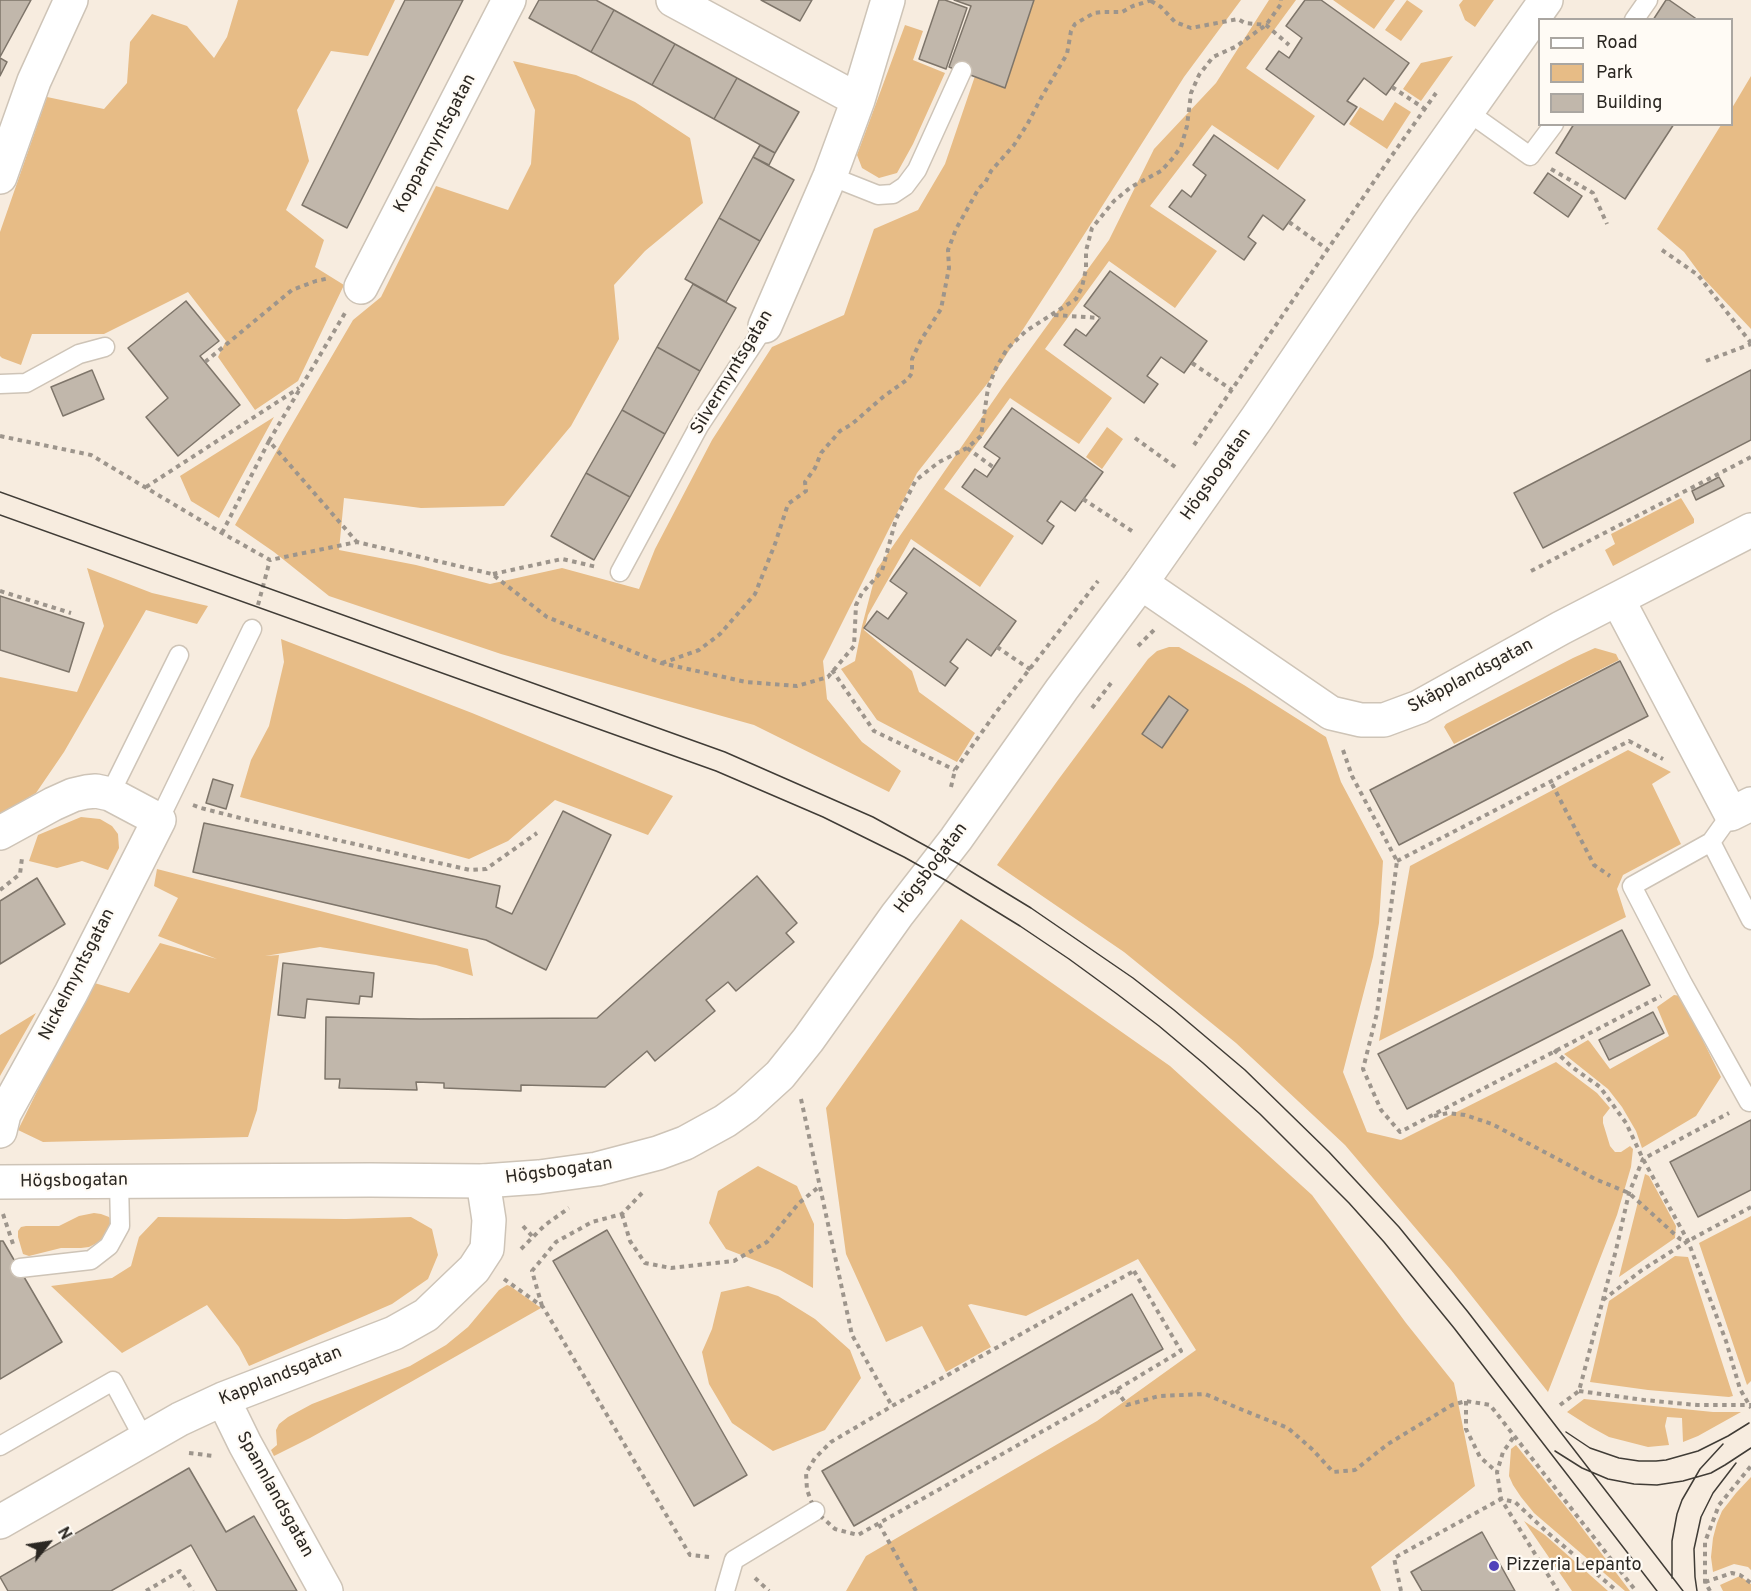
<!DOCTYPE html>
<html>
<head>
<meta charset="utf-8">
<style>
  body { margin:0 }
  #map { position:relative; width:1751px; height:1591px; overflow:hidden; background:#f7ecdf; font-family:Overpass,sans-serif }
  canvas { display:block }
  .legend { position:absolute; left:1538px; top:18px; width:195px; height:108px; box-sizing:border-box; background:#fffbf5; border:2px solid #aaa6a1; margin:0; padding:8px 10px; list-style:none; font-size:18px; color:#2b2722 }
  .legend li { display:flex; align-items:center; gap:12px; height:30px }
  .legend b { width:30px; border:2px solid #aaa6a1 }
  .north { position:absolute; left:18px; top:1513px; width:60px; height:60px; -webkit-text-stroke:4px #fffbf5; paint-order:stroke; rotate:60deg; font-size:16px; font-weight:700; line-height:24px; text-align:center; color:#2b2722 }
  .north::after { content:''; display:block; margin:auto; width:21px; height:27px; background:#2b2722; clip-path:polygon(50% 0,100% 100%,50% 72%,0 100%) }
</style>
</head>
<body>
<div id="map">
<canvas width="1751" height="1591"></canvas>
<ul class="legend">
<li><b style="height:8px;background:#fff"></b>Road</li>
<li><b style="height:16px;background:#e7bc86"></b>Park</li>
<li><b style="height:16px;background:#c1b7ab"></b>Building</li>
</ul>
<div class="north">N</div>
</div>
<script>
const ctx = document.querySelector('canvas').getContext('2d');
ctx.lineJoin = 'round';
function paint(path, color) { ctx.fillStyle = color; ctx.fill(path, 'evenodd'); }
const poly = rows => new Path2D(rows.map(r => 'M' + r).join(''));
function stroke(path, color, width, dash) { ctx.strokeStyle = color; ctx.lineWidth = width; ctx.lineCap = dash ? 'butt' : 'round'; ctx.setLineDash(dash || []); ctx.stroke(path); }
function drawText(font, color, halo, rows, align = 'center') {
  ctx.font = font + ' Overpass,sans-serif'; ctx.lineWidth = 4.5; ctx.setLineDash([]); ctx.textBaseline = 'middle'; ctx.strokeStyle = halo; ctx.fillStyle = color; for (const [text, x, y, turn = 0] of rows) {
    ctx.save(); ctx.translate(x, y); ctx.rotate((+turn || 0) * Math.PI / 180); ctx.textAlign = isNaN(turn) ? turn : align; if (halo) ctx.strokeText(text, 0, 0); ctx.fillText(text, 0, 0); ctx.restore();
  }
}
const green = poly([
  [238,0,395,0,368,56,331,51,297,110,309,161,286,210,324,240,315,267,344,285,298,381,255,410,218,357,226,341,188,292,104,334,32,334,21,365,2,358,0,356,0,232,47,97,104,109,127,83,130,42,152,14,187,26,214,58,227,37],
  [1034,0,1241,0,1184,77,1061,271,990,380,917,473,823,661,827,699,862,742,901,771,889,792,754,725,501,654,329,596,274,552,235,525,284,438,353,320,381,297,436,186,508,210,531,164,535,110,513,61,576,75,635,102,690,138,703,203,645,251,614,285,619,339,571,426,504,506,421,508,344,498,339,550,416,565,490,584,562,568,639,589,655,549,712,440,772,347,844,315,874,229,918,210,945,164,975,76],
  [1269,0,1296,0,1246,68,1315,116,1278,170,1212,125,1150,206,1217,251,1175,308,1109,261,1045,349,1112,398,1079,444,1010,398,944,489,1014,536,980,587,911,539,868,615,864,630,912,671,919,692,975,733,957,762,877,720,841,669,855,661,862,626,877,569,1002,388,1109,240,1154,149,1216,83],
  [1333,0,1395,0,1374,29],
  [1407,0,1423,11,1401,41,1385,30],
  [1463,0,1494,0,1475,27,1465,20,1459,5],
  [905,25,923,31,913,60,945,73,913,144,897,173,879,178,862,168,857,155],
  [1453,56,1421,101,1403,89,1421,63],
  [1751,76,1751,329,1704,279,1684,252,1657,229,1721,125,1732,124,1732,108],
  [1395,102,1411,112,1387,149,1349,124,1360,107,1383,121],
  [274,417,219,518,191,501,180,476],
  [1107,427,1123,439,1102,469,1086,457],
  [1681,498,1694,519,1694,523,1613,566,1605,550,1615,544,1611,534],
  [87,568,152,593,208,606,197,624,146,610,64,752,36,793,0,814,0,677,77,692,104,626],
  [281,639,472,713,673,796,648,835,555,800,508,841,469,859,240,797,251,760,269,726,284,662],
  [1169,647,1179,647,1244,685,1326,737,1341,782,1383,861,1379,923,1373,957,1343,1072,1367,1132,1401,1140,1556,1062,1597,1093,1610,1108,1603,1117,1603,1123,1610,1146,1615,1152,1621,1152,1630,1146,1633,1149,1631,1167,1617,1215,1548,1392,1451,1270,1345,1145,1236,1043,1124,952,997,865,1058,780,1148,659,1157,651],
  [1595,648,1616,654,1619,660,1454,744,1444,727,1446,724,1573,658],
  [1628,750,1671,772,1652,784,1681,844,1623,875,1617,889,1626,917,1379,1041,1410,866],
  [81,817,100,819,112,826,118,834,119,848,108,870,82,861,57,868,29,861,38,835],
  [157,869,468,949,473,976,436,965,320,947,265,956,279,955,257,1110,248,1137,43,1142,18,1130,91,982,129,993,160,943,217,959,158,936,178,898,154,886],
  [961,919,1170,1066,1312,1195,1406,1323,1454,1383,1475,1486,1371,1567,1381,1591,846,1591,866,1556,1097,1421,1196,1350,1138,1259,1026,1316,971,1304,968,1305,991,1347,946,1372,922,1326,886,1342,846,1254,826,1108],
  [1674,995,1681,996,1721,1077,1696,1116,1642,1148,1636,1131,1622,1107,1608,1089,1564,1054,1588,1040,1590,1042,1610,1069,1669,1036,1657,1007],
  [36,1013,0,1076,0,1035],
  [758,1166,797,1186,814,1224,813,1288,780,1270,726,1249,709,1223,718,1191],
  [1645,1174,1649,1176,1676,1226,1675,1238,1619,1277],
  [94,1213,101,1214,109,1217,112,1221,112,1229,101,1241,89,1247,81,1248,61,1248,29,1256,23,1254,18,1237,18,1231,21,1227,26,1226,59,1226,79,1216],
  [1751,1216,1751,1381,1747,1385,1699,1243],
  [158,1217,346,1219,411,1217,432,1229,438,1255,428,1279,392,1304,249,1366,239,1347,207,1305,122,1353,51,1286,112,1278,131,1266,139,1237],
  [1675,1256,1688,1257,1733,1396,1729,1397,1648,1390,1590,1382,1609,1301],
  [507,1285,510,1286,541,1308,409,1383,310,1438,274,1456,271,1450,277,1445,276,1430,279,1424,288,1417,312,1404,410,1366,446,1345,468,1327,499,1290],
  [748,1286,778,1296,815,1319,850,1350,861,1378,825,1430,773,1451,732,1423,709,1384,702,1352,712,1329,721,1292],
  [1584,1399,1713,1412,1741,1412,1698,1436,1683,1442,1682,1418,1667,1417,1665,1426,1669,1445,1648,1447,1609,1437,1589,1426,1567,1412],
  [1516,1445,1570,1512,1630,1591,1625,1591,1534,1513,1521,1497,1513,1485,1509,1476,1511,1449],
  [1751,1477,1751,1570,1748,1567,1734,1564,1713,1572,1711,1557,1713,1538,1717,1523,1722,1511,1736,1493],
  [1524,1521,1545,1535,1608,1591,1572,1591],
  [1740,1576,1751,1584,1751,1591,1723,1591,1720,1585]
]);
const building = poly([
  [0,0,31,0,0,57,0,0],
  [405,0,463,0,347,228,302,205,405,0],
  [539,0,596,0,614,10,591,52,529,18,539,0],
  [761,0,812,0,800,21,761,0],
  [939,0,945,0,967,8,946,69,919,59,939,0],
  [954,0,1034,0,1005,88,949,67,971,6,954,0],
  [1305,0,1321,0,1409,63,1386,95,1364,78,1347,101,1357,107,1344,125,1266,69,1279,51,1289,58,1302,38,1286,26,1305,0],
  [1666,0,1669,0,1698,20,1653,20,1666,0],
  [614,10,675,44,652,85,591,52,614,10],
  [675,44,737,78,714,119,652,85,675,44],
  [0,58,7,62,0,76,0,58],
  [737,78,799,112,775,153,714,119,737,78],
  [1574,124,1674,124,1625,199,1556,153,1574,124],
  [1214,135,1305,200,1283,230,1263,215,1248,237,1256,243,1244,260,1169,207,1182,190,1191,197,1206,175,1193,165,1214,135],
  [760,145,775,153,769,165,753,157,760,145],
  [753,157,794,180,760,241,719,218,753,157],
  [1548,173,1582,196,1568,217,1534,193,1548,173],
  [719,218,760,241,726,302,685,279,719,218],
  [1110,271,1207,341,1184,373,1161,357,1147,376,1158,384,1144,403,1064,345,1076,329,1086,336,1100,318,1084,306,1110,271],
  [693,284,736,308,700,371,657,347,693,284],
  [186,301,219,341,200,356,240,405,178,456,146,417,168,398,128,348,186,301],
  [657,347,700,371,665,434,622,410,657,347],
  [92,370,104,399,63,416,51,387,92,370],
  [1751,370,1751,440,1543,548,1514,493,1751,370],
  [1012,408,1103,472,1075,511,1061,501,1047,521,1054,526,1042,544,962,487,975,469,987,477,1000,458,984,447,1012,408],
  [622,410,665,434,630,497,586,473,622,410],
  [586,473,630,497,594,560,551,536,586,473],
  [1719,477,1724,486,1696,500,1692,491,1719,477],
  [914,548,1016,621,991,656,967,639,950,662,958,668,945,686,864,628,877,611,888,619,907,593,890,581,914,548],
  [0,596,84,623,69,672,0,650,0,596],
  [1620,661,1648,716,1399,845,1370,790,1620,661],
  [1169,696,1188,710,1162,748,1142,734,1169,696],
  [213,779,233,785,226,809,206,803,213,779],
  [563,811,611,835,546,970,486,940,193,872,204,823,500,886,496,907,512,914,563,811],
  [757,876,797,923,786,933,794,942,736,991,728,982,706,1000,715,1011,655,1061,647,1051,605,1087,521,1085,521,1091,444,1088,444,1083,416,1082,417,1090,339,1088,340,1079,325,1079,326,1017,420,1019,597,1018,757,876],
  [37,878,65,924,0,964,0,901,37,878],
  [1622,930,1650,985,1407,1109,1378,1054,1622,930],
  [283,963,374,973,372,997,360,996,359,1004,307,999,305,1018,278,1015,283,963],
  [1653,1012,1664,1033,1609,1060,1599,1040,1653,1012],
  [1751,1120,1751,1190,1698,1217,1670,1162,1751,1120],
  [607,1230,747,1475,694,1506,553,1261,607,1230],
  [0,1241,3,1241,62,1342,0,1379,0,1241],
  [1132,1294,1163,1349,854,1526,822,1471,1132,1294],
  [189,1468,226,1532,254,1516,297,1591,217,1591,191,1545,111,1591,8,1591,0,1577,189,1468],
  [1482,1532,1515,1591,1422,1591,1411,1572,1482,1532]
]);
const path = poly([
  [1151,1,1161,7,1175,22,1191,28,1238,19,1245,23,1266,25,1289,45],
  [1392,87,1425,109],
  [1551,169,1593,193,1607,224],
  [1289,222,1327,249],
  [1662,250,1698,275,1751,343],
  [1054,315,1100,318],
  [1706,361,1751,344],
  [205,362,292,290,316,281,330,278],
  [1192,363,1232,390],
  [0,436,91,455,222,533,270,560,357,542,492,574,547,617,661,663,746,682,797,686,828,677,854,646,856,605,862,593,882,571,896,519,916,480,939,462,967,448,981,436,988,388,996,368,1007,349,1026,331,1076,299,1082,287,1086,269,1086,251,1092,228,1114,201,1131,187,1161,171,1172,159,1181,147,1187,126,1191,93,1199,75,1213,57,1235,47,1266,25,1281,4,1281,0],
  [1135,438,1178,469],
  [269,441,345,313],
  [1194,445,1388,161,1436,93],
  [967,448,993,467],
  [146,487,299,388],
  [1083,499,1135,533],
  [222,533,269,441,356,541],
  [1531,571,1751,457],
  [493,574,562,559,597,567],
  [0,591,71,613],
  [258,605,270,560],
  [1138,646,1154,630],
  [997,647,1031,670],
  [662,663,699,650,720,634,755,594,775,544,788,504,806,491,805,482,815,468,821,453,840,431,852,424,883,397,908,379,912,373,912,359,921,340,941,309,949,268,948,250,956,229,979,188,985,183,991,171,1014,145,1028,123,1041,98,1067,54,1071,31,1075,24,1094,13,1102,12,1122,12,1133,6,1152,0],
  [832,670,874,731,955,770],
  [1092,708,1111,683],
  [1343,750,1352,776,1397,861,1377,1013,1363,1069,1381,1110,1400,1132,1661,996],
  [1552,784,1594,865,1610,876],
  [951,787,955,770,997,711,1098,581],
  [193,805,201,808,248,820,470,870,486,869,537,833],
  [1397,861,1629,741,1663,759],
  [0,890,20,874,22,858],
  [1554,1050,1572,1067,1600,1087,1626,1123,1643,1159,1688,1241,1726,1341,1740,1389,1751,1408],
  [801,1099,852,1335,892,1406],
  [1434,1116,1448,1113,1465,1115,1492,1124,1595,1179,1629,1193,1680,1239,1688,1241],
  [3,1214,13,1244],
  [622,1214,630,1241,645,1263,671,1268,734,1261,767,1242,799,1203,820,1186],
  [523,1226,532,1236],
  [521,1249,545,1225,569,1208],
  [1134,1271,1181,1351,1116,1390,858,1535,835,1529,815,1511,807,1490,806,1473,815,1458,831,1442,892,1406,1134,1271],
  [504,1279,543,1307,690,1555,709,1557],
  [1603,1300,1642,1270,1688,1241,1751,1207],
  [542,1306,532,1271,556,1242,592,1222,622,1214,642,1193],
  [1116,1390,1127,1405,1159,1396,1205,1394,1245,1411,1288,1428,1313,1450,1333,1472,1355,1470,1388,1444,1452,1405,1466,1401,1490,1405,1636,1591],
  [1579,1391,1644,1400,1697,1405,1751,1405],
  [1466,1401,1466,1429,1480,1457,1497,1472],
  [1560,1405,1579,1391,1616,1250,1629,1193,1643,1159,1729,1113],
  [1513,1438,1503,1452,1497,1472,1501,1499,1558,1591],
  [189,1453,214,1456],
  [879,1524,916,1591],
  [755,1578,769,1591],
  [1705,1582,1732,1573,1740,1575,1751,1583],
  [146,1591,180,1571,193,1591],
  [1401,1591,1394,1558,1501,1499,1515,1502,1548,1533,1617,1591],
  [1710,1591,1705,1582,1705,1542,1719,1505,1751,1466]
]);
const lane = poly([
  [1634,20,1648,0],
  [1468,112,1530,156,1554,124],
  [830,176,878,195,893,194,905,186,917,170,962,71],
  [0,384,26,383,79,354,105,347],
  [620,572,699,426,765,326],
  [110,794,179,655],
  [1731,814,1711,842,1632,886,1683,984,1749,1102,1751,1101],
  [159,820,252,629],
  [1711,842,1751,920],
  [20,1268,91,1260,109,1246,120,1226,119,1181],
  [0,1446,113,1381,144,1439],
  [725,1591,734,1560,815,1511]
]);
const street = poly([
  [673,0,858,100],
  [0,177,34,81,71,0],
  [361,287,509,0],
  [765,326,830,176,858,100,888,0],
  [1141,583,1331,713,1361,720,1384,720,1419,707,1561,628,1751,530],
  [1618,600,1731,814,1751,804],
  [0,833,53,804,73,795,86,792,96,791,110,794,159,820,71,993,4,1114,0,1131],
  [223,1399,245,1444,326,1591],
  [0,1522,180,1419,223,1399,394,1333,426,1315,474,1269,487,1249,489,1220,483,1181]
]);
const secondary = poly([
  [0,1182,370,1180,483,1181,539,1177,597,1169,658,1153,685,1143,725,1121,746,1106,780,1075,808,1040,897,915,956,839,1062,689,1141,583,1257,418,1399,208,1546,0]
]);
const tram = poly([
  [0,492,725,752,873,817,957,863,1031,908,1133,978,1174,1010,1245,1070,1329,1152,1399,1227,1468,1312,1683,1591],
  [0,515,716,771,823,817,904,857,945,880,1020,926,1069,959,1117,994,1159,1026,1203,1063,1260,1114,1349,1203,1384,1242,1454,1328,1657,1591],
  [1566,1432,1590,1448,1619,1458,1639,1461,1656,1461,1666,1460,1698,1451,1728,1436,1749,1423],
  [1555,1451,1582,1468,1608,1479,1634,1484,1657,1485,1683,1481,1711,1473,1725,1465,1751,1448],
  [1672,1578,1672,1541,1677,1514,1682,1500,1700,1469,1723,1444],
  [1697,1591,1695,1577,1694,1549,1701,1517,1713,1493,1736,1463]
]);
const markers = [
  [1494,1566,6,"#5142ba"]
];
const streetNames = [
  ["Kopparmyntsgatan",436,144,-62],
  ["Silvermyntsgatan",733,373,-59],
  ["Högsbogatan",1217,475,-55],
  ["Skäpplandsgatan",1471,677,-28],
  ["Högsbogatan",932,869,-53],
  ["Nickelmyntsgatan",78,975,-63],
  ["Högsbogatan",559,1172,-8],
  ["Högsbogatan",74,1182,-1],
  ["Kapplandsgatan",281,1377,-22],
  ["Spannlandsgatan",274,1495,61]
];
const poiNames = [
  ["Pizzeria Lepanto",1506,1566]
];
paint(green, '#e7bc86');
paint(building, '#c1b7ab');
stroke(building, '#7e756a', 1.5);
stroke(lane, '#cec4b7', 21);
stroke(street, '#cec4b7', 36);
stroke(secondary, '#cec4b7', 36);
stroke(path, '#9d958c', 4, [4.5, 4.5]);
stroke(lane, '#fff', 18);
stroke(street, '#fff', 33);
stroke(secondary, '#fff', 33);
stroke(tram, '#403c36', 1.5);
for (const [x, y, r, color] of markers) { const dot = new Path2D(); dot.arc(x, y, r, 0, 2 * Math.PI); ctx.fillStyle = color; ctx.fill(dot); stroke(dot, '#fffbf5', 2); }
drawText('18px', '#2b2722', '#fffbf5', streetNames);
drawText('18px', '#2b2722', '#fffbf5', poiNames, 'left');
</script>
</body>
</html>
